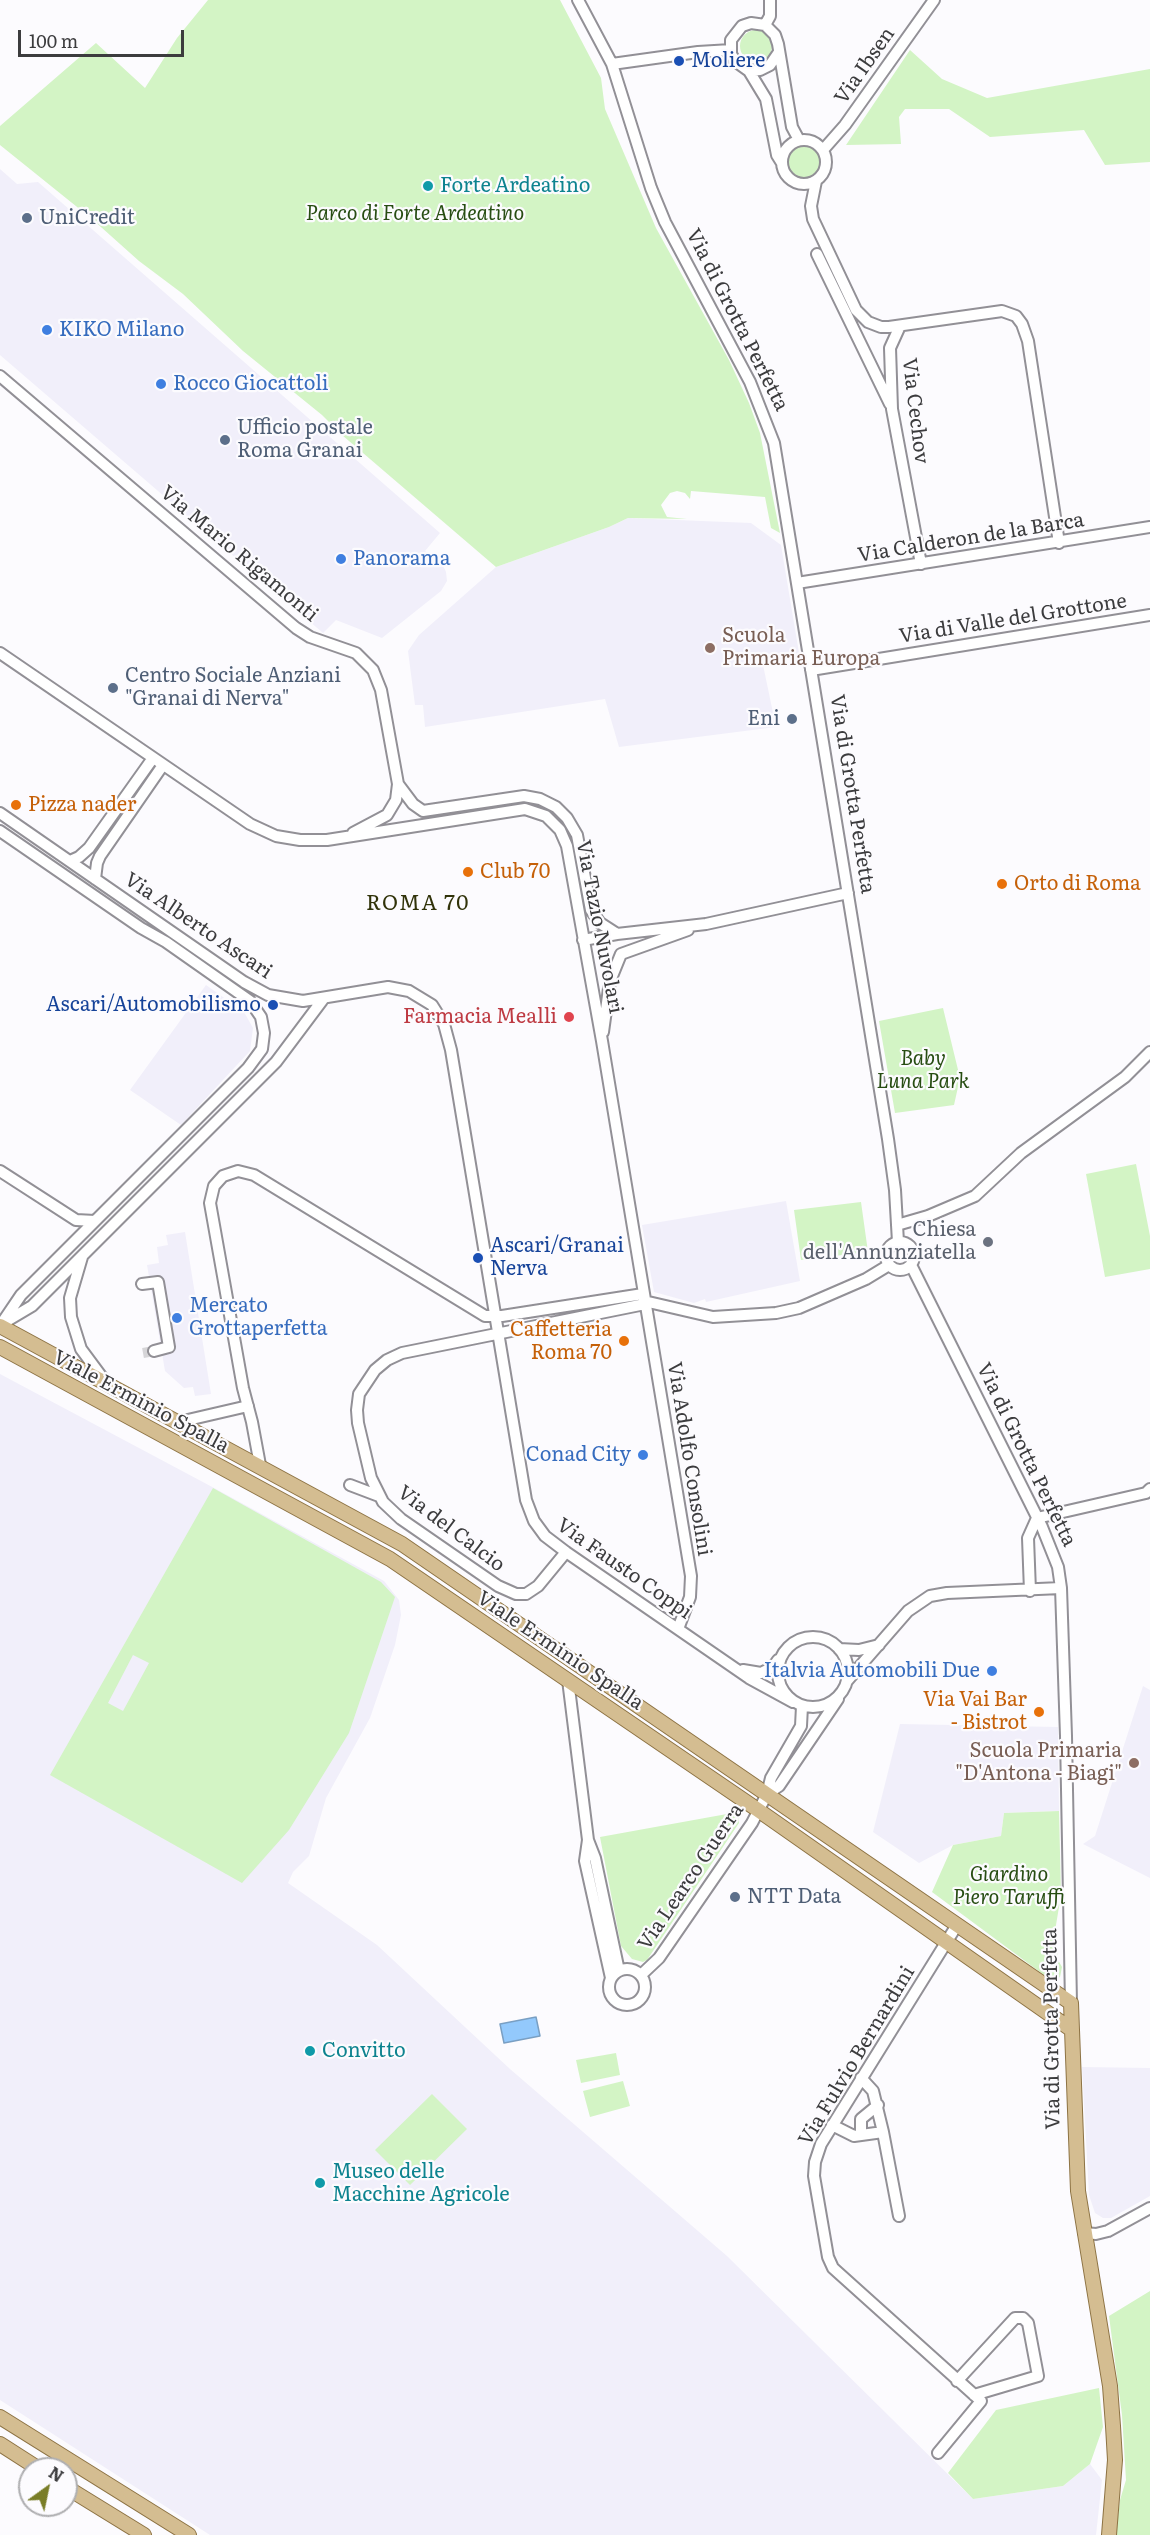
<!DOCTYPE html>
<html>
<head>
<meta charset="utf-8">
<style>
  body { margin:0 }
  #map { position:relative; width:1150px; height:2535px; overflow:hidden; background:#fcfbfe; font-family:Literata,serif }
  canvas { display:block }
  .north { position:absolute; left:18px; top:2457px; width:60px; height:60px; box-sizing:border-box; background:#fcfbfe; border:2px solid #afafb1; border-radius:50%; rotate:33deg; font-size:16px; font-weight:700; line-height:24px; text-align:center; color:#3c3c3e }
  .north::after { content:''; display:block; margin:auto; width:21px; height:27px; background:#797d27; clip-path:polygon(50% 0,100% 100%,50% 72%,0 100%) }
  .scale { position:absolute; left:18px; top:30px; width:166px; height:27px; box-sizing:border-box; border:3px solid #3c3c3e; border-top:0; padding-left:8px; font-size:18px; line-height:21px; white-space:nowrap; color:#3c3c3e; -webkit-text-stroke:4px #fcfbfe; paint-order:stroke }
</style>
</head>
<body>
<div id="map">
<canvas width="1150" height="2535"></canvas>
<div class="north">N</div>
<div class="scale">100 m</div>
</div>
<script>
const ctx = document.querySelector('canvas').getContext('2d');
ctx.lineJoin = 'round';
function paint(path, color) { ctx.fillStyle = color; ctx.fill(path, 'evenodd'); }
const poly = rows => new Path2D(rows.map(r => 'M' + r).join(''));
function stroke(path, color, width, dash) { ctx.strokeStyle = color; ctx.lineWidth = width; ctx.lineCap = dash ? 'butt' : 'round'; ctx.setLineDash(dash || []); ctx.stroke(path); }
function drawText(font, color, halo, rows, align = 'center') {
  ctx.font = font + ' Literata,serif'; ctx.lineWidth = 4.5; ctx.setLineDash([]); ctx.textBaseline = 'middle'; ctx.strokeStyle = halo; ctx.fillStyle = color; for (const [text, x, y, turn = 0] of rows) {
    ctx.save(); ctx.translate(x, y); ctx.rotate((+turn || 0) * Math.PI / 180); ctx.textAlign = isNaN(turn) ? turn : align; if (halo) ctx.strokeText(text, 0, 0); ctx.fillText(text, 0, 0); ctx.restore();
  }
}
const built = poly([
  [0,169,17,184,38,182,440,533,425,551,442,563,446,572,447,581,441,591,382,638,336,620,323,633,0,355],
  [628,518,751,523,781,545,799,653,763,665,776,727,619,747,605,699,425,727,423,705,415,705,408,651,419,635,496,567,609,527],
  [206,985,244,1012,253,1028,250,1051,181,1125,130,1090],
  [786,1201,800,1281,706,1302,705,1299,694,1303,654,1292,642,1225],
  [185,1232,211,1394,195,1396,193,1387,184,1388,165,1371,147,1265,159,1263,157,1247,168,1245,166,1235],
  [0,1374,216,1489,384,1581,399,1600,401,1615,395,1645,370,1718,326,1798,309,1856,293,1872,288,1883,377,1945,510,2069,727,2256,973,2499,1063,2486,1090,2464,1102,2480,1096,2535,210,2535,0,2400],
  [1143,1686,1150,1690,1150,1878,1083,1844,1095,1836],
  [900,1724,1058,1727,1059,1811,1004,1813,1001,1836,953,1845,919,1863,873,1832],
  [1082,2067,1150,2068,1150,2196,1111,2218,1103,2218,1095,2213,1089,2195]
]);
const green = poly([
  [208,0,560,0,601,78,605,109,656,228,729,360,749,403,760,433,780,533,771,528,765,497,691,491,690,499,685,493,677,491,670,493,661,505,667,517,687,519,628,518,609,527,496,567,342,435,322,415,243,351,183,294,139,261,92,219,0,145,0,126,96,43,145,88,177,38],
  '740 46a16 16 0 1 1 32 0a16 16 0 1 1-32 0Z',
  [910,50,942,79,987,98,1150,69,1150,162,1105,165,1084,130,990,137,949,109,905,109,899,117,901,144,846,145],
  '788 162a16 16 0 1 1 32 0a16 16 0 1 1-32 0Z',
  [943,1008,960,1078,954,1105,895,1113,879,1021],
  [1136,1164,1150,1236,1150,1269,1105,1277,1086,1174],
  [861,1202,868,1252,801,1260,794,1210],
  [213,1488,381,1582,395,1597,349,1733,289,1830,242,1883,50,1775],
  [133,1655,149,1663,123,1711,108,1703],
  [1059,1811,1061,1895,1055,1931,1058,1960,1062,1967,1060,1977,1056,1980,1048,1978,932,1892,953,1845,1001,1836,1004,1813],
  [738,1812,739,1823,647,1960,643,1962,632,1959,621,1946,600,1837],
  [616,2053,620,2075,581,2083,576,2060],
  [623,2081,630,2106,590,2117,583,2091],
  [432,2094,467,2129,410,2185,375,2150],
  [1150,2291,1150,2535,1116,2535,1120,2500,1126,2480,1122,2415,1109,2316],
  [1099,2388,1103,2427,1090,2464,1063,2486,973,2499,948,2473,996,2410]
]);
const water = poly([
  [536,2017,540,2036,504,2043,500,2024,536,2017]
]);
const minorTunnel = poly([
  [143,1353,154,1351]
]);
const minor = poly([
  [578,0,612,64,651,188,665,222,750,382,774,443,888,1139,895,1190,898,1242],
  [765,25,770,16,770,0],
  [779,52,770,65,760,70,749,71,735,61,731,54,731,40,742,26,751,23,765,25,775,35,778,44,792,127,799,140],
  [612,64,698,52,731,50],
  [749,71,766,99,777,155,782,163],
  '782 162a22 22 0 1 1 44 0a22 22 0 1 1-44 0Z',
  [823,150,845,125,934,0],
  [816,181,811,206,813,219,856,310,868,322,881,327,889,327,1002,311,1016,316,1022,324,1028,341,1059,543],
  [817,254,890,404],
  [900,326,890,348,892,409,921,564],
  [0,376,296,628,310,637,356,653,373,670,381,690,398,784,396,800,387,815,353,833],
  [797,583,1150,527],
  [0,653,250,824,276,836,300,840,327,840,525,809,546,816,560,830,567,846,602,1041,691,1576,690,1597,678,1629],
  [811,670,1150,615],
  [398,784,413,804,423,811,524,796,540,799,556,807,567,818,577,835,591,910,600,923,617,934],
  [0,813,244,982,268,995,303,1001,388,987,409,991,432,1005,444,1024,451,1050,526,1500,534,1521,545,1536,566,1552,749,1678,793,1702],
  [0,831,141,928,166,942,250,1001,261,1017,264,1033,262,1049,248,1068,21,1295,0,1326],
  [70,861,79,857,89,848,153,758],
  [95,879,97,863,100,856,163,765],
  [583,940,617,934,706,924,848,893],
  [603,1032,610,981,621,954,688,930],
  [0,1171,76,1220,95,1221],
  [897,1225,928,1216,975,1196,1021,1153,1125,1077,1150,1052],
  '886 1256a14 14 0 1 1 28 0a14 14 0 1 1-28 0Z',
  [82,1257,70,1298,71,1317,81,1349,104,1380],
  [911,1265,1042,1527,1058,1567,1061,1588,1066,1736,1071,2003],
  [142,1284,158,1282,169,1347,154,1351],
  [644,1301,713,1317,776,1313,799,1308,866,1279,889,1265],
  [0,1325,32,1306,276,1062,324,998],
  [179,1422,248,1406],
  [260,1465,252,1422,243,1388,210,1203,214,1186,223,1176,238,1171,254,1175,485,1316,502,1316,643,1294],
  [350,1485,379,1496],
  [566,1552,538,1586,526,1594,516,1594,498,1586,401,1519,383,1502,371,1478,358,1423,357,1410,359,1394,375,1370,387,1360,402,1353,645,1304],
  [1030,1591,1028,1538,1037,1518,1146,1493,1150,1489],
  '778 1672a35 35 0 1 1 70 0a35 35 0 1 1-70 0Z',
  [839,1649,859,1650,879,1645],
  [743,1670,761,1673,773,1667,778,1660],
  [568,1680,588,1840,595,1858,619,1971],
  [847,1681,908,1611,930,1596,947,1593,1061,1588],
  [767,1794,779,1786,838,1699],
  [588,1840,585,1861,611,1978],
  '609 1987a18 18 0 1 1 36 0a18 18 0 1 1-36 0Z',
  [641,1975,659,1958,752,1823,767,1794,771,1778,801,1726,802,1706],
  [832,2125,854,2136,883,2132,873,2091,861,2078],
  [883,2132,899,2216],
  [861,2135,861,2119,878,2105],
  [1084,2233,1096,2234,1108,2231,1150,2208],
  [957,2381,1015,2318,1023,2318,1028,2323,1038,2376,974,2395],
  [938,2453,981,2401,833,2268,828,2257,814,2176,815,2162,821,2144,957,1925]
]);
const major = poly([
  [0,1326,402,1544,1071,2003,1078,2191,1110,2386,1113,2426,1115,2460,1109,2535],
  [0,1347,390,1559,758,1810,1072,2030],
  [0,2417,189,2535],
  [0,2444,39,2469],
  [66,2487,144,2535]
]);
const markers = [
  [679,61,6,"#1a4fb4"],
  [428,186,6,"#0f9aa8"],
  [27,218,6,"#5c6f8a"],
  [47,330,6,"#3f7fe0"],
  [161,384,6,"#3f7fe0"],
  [225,440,6,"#5c6f8a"],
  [341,559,6,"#3f7fe0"],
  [710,648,6,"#8d6e63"],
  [113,688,6,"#5c6f8a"],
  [792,719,6,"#5c6f8a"],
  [16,805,6,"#e8710a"],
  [468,872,6,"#e8710a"],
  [1002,884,6,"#e8710a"],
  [273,1005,6,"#1a4fb4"],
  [569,1017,6,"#e0444e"],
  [988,1242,6,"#6b7280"],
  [478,1258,6,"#1a4fb4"],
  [177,1318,6,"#3f7fe0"],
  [624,1341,6,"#e8710a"],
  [643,1455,6,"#3f7fe0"],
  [992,1671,6,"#3f7fe0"],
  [1039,1712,6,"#e8710a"],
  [1134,1763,6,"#8d6e63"],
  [735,1897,6,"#5c6f8a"],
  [310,2051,6,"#0f9aa8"],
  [320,2183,6,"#0f9aa8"]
];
const transitNames = [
  ["Moliere",691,61],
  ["Ascari/Automobilismo",261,1005,"right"],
  ["Ascari/Granai",490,1246],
  ["Nerva",490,1269]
];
const streetNames = [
  ["Via Ibsen",865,66,-55],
  ["Via di Grotta Perfetta",737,320,63],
  ["Via Cechov",915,411,83],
  ["Via Calderon de la Barca",971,538,-9],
  ["Via Mario Rigamonti",239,554,40],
  ["Via di Valle del Grottone",1013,619,-9],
  ["Via di Grotta Perfetta",852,794,81],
  ["Via Alberto Ascari",198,926,34],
  ["Via Tazio Nuvolari",599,927,79],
  ["Viale Erminio Spalla",141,1402,28],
  ["Via di Grotta Perfetta",1026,1455,64],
  ["Via Adolfo Consolini",689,1459,81],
  ["Via del Calcio",451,1529,37],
  ["Via Fausto Coppi",624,1569,35],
  ["Viale Erminio Spalla",560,1651,34],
  ["Via Learco Guerra",691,1877,-56],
  ["Via di Grotta Perfetta",1052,2029,-91],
  ["Via Fulvio Bernardini",857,2056,-59]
];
const cultureNames = [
  ["Forte Ardeatino",440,186],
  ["Convitto",322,2051],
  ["Museo delle",332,2172],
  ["Macchine Agricole",332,2195]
];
const parkNames = [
  ["Parco di Forte Ardeatino",415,214],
  ["Baby",923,1059],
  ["Luna Park",923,1082],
  ["Giardino",1009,1875],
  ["Piero Taruffi",1009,1898]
];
const serviceNames = [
  ["UniCredit",39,218],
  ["Ufficio postale",237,428],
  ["Roma Granai",237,451],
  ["Centro Sociale Anziani",125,676],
  ["\"Granai di Nerva\"",125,699],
  ["Eni",780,719,"right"],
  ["NTT Data",747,1897]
];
const shopNames = [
  ["KIKO Milano",59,330],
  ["Rocco Giocattoli",173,384],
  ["Panorama",353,559],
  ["Mercato",189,1306],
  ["Grottaperfetta",189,1329],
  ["Conad City",631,1455,"right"],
  ["Italvia Automobili Due",980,1671,"right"]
];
const educationNames = [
  ["Scuola",722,636],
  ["Primaria Europa",722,659],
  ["Scuola Primaria",1122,1751,"right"],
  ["\"D'Antona - Biagi\"",1122,1774,"right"]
];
const foodNames = [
  ["Pizza nader",28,805],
  ["Club 70",480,872],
  ["Orto di Roma",1014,884],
  ["Caffetteria",612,1330,"right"],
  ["Roma 70",612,1353,"right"],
  ["Via Vai Bar",1027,1700,"right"],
  ["- Bistrot",1027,1723,"right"]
];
const healthNames = [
  ["Farmacia Mealli",557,1017]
];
const worshipNames = [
  ["Chiesa",976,1230],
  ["dell'Annunziatella",976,1253]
];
const neighbourhoodNames = [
  ["ROMA 70",418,904]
];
paint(built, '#f1effa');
paint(green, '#d3f4c5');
paint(water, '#93c9fc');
stroke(water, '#799fc3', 1.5);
stroke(minorTunnel, '#d6d5d8', 10, [10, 5]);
stroke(minor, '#929096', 14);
stroke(major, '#8d7344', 16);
stroke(minor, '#fff', 10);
stroke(major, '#d4bd91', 14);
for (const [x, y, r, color] of markers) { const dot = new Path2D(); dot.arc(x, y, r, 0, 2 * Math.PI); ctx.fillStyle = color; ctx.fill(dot); stroke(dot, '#fcfbfe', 2); }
drawText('20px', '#164399', '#fcfbfe', transitNames, 'left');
drawText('20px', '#3c3c3e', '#fcfbfe', streetNames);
drawText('20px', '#0d838f', '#fcfbfe', cultureNames, 'left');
drawText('italic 20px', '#274d12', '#fcfbfe', parkNames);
drawText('20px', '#4e5e75', '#fcfbfe', serviceNames, 'left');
drawText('20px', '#366cbe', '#fcfbfe', shopNames, 'left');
drawText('20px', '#785e54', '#fcfbfe', educationNames, 'left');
drawText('20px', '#c56008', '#fcfbfe', foodNames, 'left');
drawText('20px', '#be3a42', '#fcfbfe', healthNames, 'right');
drawText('20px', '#5b616d', '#fcfbfe', worshipNames, 'right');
ctx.letterSpacing = '1.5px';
drawText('21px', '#31330a', '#fcfbfe', neighbourhoodNames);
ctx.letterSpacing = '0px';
</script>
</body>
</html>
